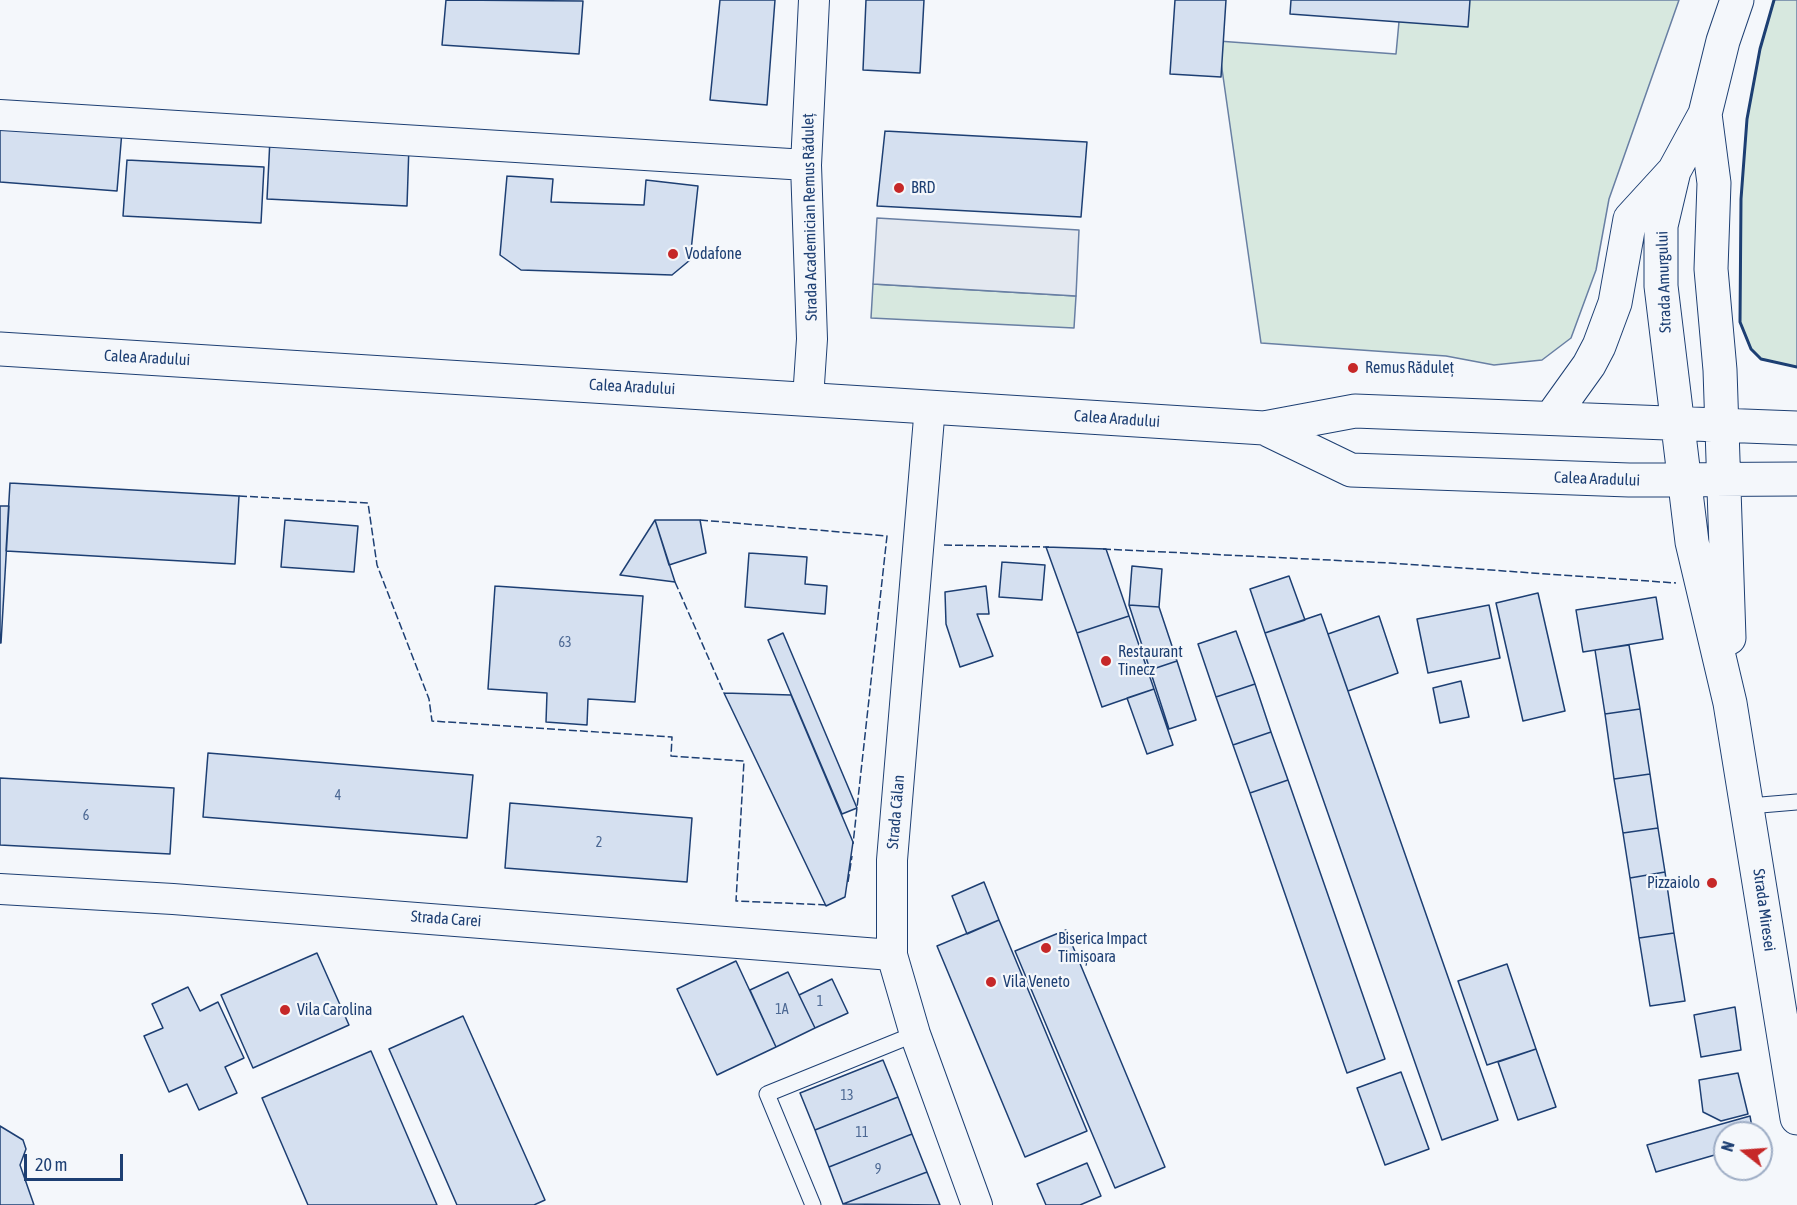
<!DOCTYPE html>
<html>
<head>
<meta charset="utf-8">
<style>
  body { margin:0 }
  #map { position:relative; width:1797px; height:1205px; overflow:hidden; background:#f4f7fb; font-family:"Asap Condensed",sans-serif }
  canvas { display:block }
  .north { position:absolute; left:1713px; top:1121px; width:60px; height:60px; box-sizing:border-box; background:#f4f7fb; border:2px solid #9eadc5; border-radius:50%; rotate:287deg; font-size:16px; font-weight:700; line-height:24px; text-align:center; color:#1d3f73 }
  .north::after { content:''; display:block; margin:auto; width:21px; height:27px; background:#c62828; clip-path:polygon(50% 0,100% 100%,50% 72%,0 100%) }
  .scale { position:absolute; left:24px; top:1154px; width:99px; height:27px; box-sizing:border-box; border:3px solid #1d3f73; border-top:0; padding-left:8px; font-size:18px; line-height:21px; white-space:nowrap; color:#1d3f73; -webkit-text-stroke:4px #f4f7fb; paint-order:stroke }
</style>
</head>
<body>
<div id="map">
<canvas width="1797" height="1205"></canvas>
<div class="north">N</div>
<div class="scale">20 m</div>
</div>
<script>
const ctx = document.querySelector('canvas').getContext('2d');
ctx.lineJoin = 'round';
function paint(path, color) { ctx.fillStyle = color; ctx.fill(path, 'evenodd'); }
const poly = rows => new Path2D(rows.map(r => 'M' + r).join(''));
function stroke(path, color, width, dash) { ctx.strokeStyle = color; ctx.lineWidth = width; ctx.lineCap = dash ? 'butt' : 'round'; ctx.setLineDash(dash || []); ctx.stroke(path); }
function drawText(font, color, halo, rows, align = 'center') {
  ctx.font = font + ' "Asap Condensed",sans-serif'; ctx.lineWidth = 4.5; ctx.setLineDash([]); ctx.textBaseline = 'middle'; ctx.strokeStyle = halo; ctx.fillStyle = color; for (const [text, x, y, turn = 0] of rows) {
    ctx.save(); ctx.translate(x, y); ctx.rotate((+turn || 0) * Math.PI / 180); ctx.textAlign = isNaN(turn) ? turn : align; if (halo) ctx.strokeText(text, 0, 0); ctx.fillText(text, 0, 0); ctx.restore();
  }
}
const green = poly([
  [1401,0,1679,0,1609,199,1596,270,1571,338,1542,360,1494,365,1446,356,1261,343,1218,41,1396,54,1401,0],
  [1774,0,1797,0,1797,367,1761,359,1751,349,1740,322,1741,199,1747,119,1760,49,1774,0],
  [873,284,1076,296,1074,328,871,318,873,284]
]);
const parking = poly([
  [877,218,1079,230,1076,296,873,284,877,218]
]);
const building = poly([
  [446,0,583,1,579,54,442,45,446,0],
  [720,0,775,0,767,105,710,100,720,0],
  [866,0,924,0,920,73,863,70,866,0],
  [1175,0,1226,0,1221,77,1170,74,1175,0],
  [1291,0,1470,0,1468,27,1290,14,1291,0],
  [0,121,122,131,117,191,0,182,0,121],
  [885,131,1087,142,1081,217,877,206,885,131],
  [270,139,409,145,407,206,267,199,270,139],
  [127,160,264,167,261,223,123,216,127,160],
  [507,176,553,179,551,202,644,205,646,180,698,186,690,260,672,275,521,270,500,255,507,176],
  [10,483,239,496,235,564,6,551,10,483],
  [0,506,9,506,1,643,0,643,0,506],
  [285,520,358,526,354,572,281,567,285,520],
  [655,520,675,582,620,575,655,520],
  [655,520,700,520,706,553,669,565,655,520],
  [1046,547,1106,549,1129,616,1077,633,1046,547],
  [749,553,807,557,805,584,827,586,825,614,745,607,749,553],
  [1002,562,1045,565,1042,600,999,597,1002,562],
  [1132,566,1162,569,1159,607,1129,605,1132,566],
  [1289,576,1305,620,1265,633,1250,589,1289,576],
  [495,586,643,596,635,702,588,699,587,725,546,722,547,693,488,689,495,586],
  [986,586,989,614,977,614,993,656,960,667,946,624,945,592,986,586],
  [1538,593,1565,711,1523,721,1496,603,1538,593],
  [1656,597,1663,639,1583,652,1576,610,1656,597],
  [1129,605,1159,607,1177,661,1150,670,1129,605],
  [1489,605,1500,658,1428,673,1417,619,1489,605],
  [1321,614,1498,1120,1442,1140,1265,633,1321,614],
  [1129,616,1154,689,1102,707,1077,633,1129,616],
  [1379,616,1398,673,1348,691,1328,634,1379,616],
  [1236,631,1255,684,1216,697,1198,644,1236,631],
  [783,633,857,808,842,814,768,640,783,633],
  [1629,645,1640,709,1605,714,1595,650,1629,645],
  [1177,661,1196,720,1169,729,1150,670,1177,661],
  [1461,681,1469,717,1440,723,1433,688,1461,681],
  [1255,684,1271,732,1233,745,1216,697,1255,684],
  [1154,689,1173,745,1147,754,1127,698,1154,689],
  [724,693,791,695,853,842,845,897,826,906,724,693],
  [1640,709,1650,774,1614,779,1605,714,1640,709],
  [1271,732,1288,780,1250,793,1233,745,1271,732],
  [208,753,473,775,467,838,203,817,208,753],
  [1650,774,1658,828,1623,833,1614,779,1650,774],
  [0,778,174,788,170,854,0,845,0,778],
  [1288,780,1385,1059,1347,1073,1250,793,1288,780],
  [510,803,692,818,687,882,505,868,510,803],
  [1658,828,1665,872,1630,878,1623,833,1658,828],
  [1665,872,1674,933,1639,938,1630,878,1665,872],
  [984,882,999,920,967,934,952,896,984,882],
  [999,920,1087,1131,1025,1157,937,946,999,920],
  [1066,930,1165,1167,1115,1188,1015,951,1066,930],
  [1674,933,1685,1001,1650,1006,1639,938,1674,933],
  [317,953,349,1025,253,1068,221,995,317,953],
  [736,961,776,1047,717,1075,677,989,736,961],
  [1507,964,1536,1049,1487,1065,1458,981,1507,964],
  [788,972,815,1028,776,1047,750,990,788,972],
  [832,979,848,1013,815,1028,799,995,832,979],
  [188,987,200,1011,218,1002,244,1058,225,1067,237,1093,199,1110,187,1084,169,1092,144,1036,163,1028,152,1004,188,987],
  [1735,1007,1741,1050,1701,1057,1694,1015,1735,1007],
  [463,1016,545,1200,534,1205,457,1205,389,1049,463,1016],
  [1536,1049,1556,1107,1518,1120,1498,1062,1536,1049],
  [371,1051,437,1205,308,1205,262,1098,371,1051],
  [883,1060,898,1097,815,1130,800,1093,883,1060],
  [1401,1072,1429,1149,1385,1165,1357,1088,1401,1072],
  [1738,1073,1748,1114,1721,1121,1703,1112,1699,1080,1738,1073],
  [898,1097,912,1134,829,1167,815,1130,898,1097],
  [1750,1116,1753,1133,1725,1133,1725,1152,1656,1172,1647,1145,1750,1116],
  [0,1126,23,1140,26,1149,20,1165,34,1205,0,1205,0,1126],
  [912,1134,927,1172,843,1204,829,1167,912,1134],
  [1087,1163,1101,1196,1080,1205,1046,1205,1037,1184,1087,1163],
  [927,1172,940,1205,843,1204,927,1172]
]);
const lane = poly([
  [1749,806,1797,802],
  [813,1205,767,1094,915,1034]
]);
const street = poly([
  [0,115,806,165],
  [808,399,812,339,806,165,814,0],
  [930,406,892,860,892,955,915,1034,977,1205],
  [0,889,173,899,892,955]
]);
const primary = poly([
  [1737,0,1723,41,1705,114,1674,171,1661,226,1661,286,1692,542,1730,703,1797,1118],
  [1705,114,1714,183,1711,269,1720,370,1729,638],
  [0,349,1264,428,1355,411,1797,428],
  [1551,418,1589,365,1599,346,1615,303,1630,219,1673,172],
  [1264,428,1351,470,1629,480,1797,479]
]);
const fence = poly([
  [239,496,368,503,377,565,429,699,432,721,672,737,671,756,744,761,736,901,829,905],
  [700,520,887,536,853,844],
  [944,545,1049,547],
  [1103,549,1390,563,1676,583],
  [675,582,724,693],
  [848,882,852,856]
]);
const wall = poly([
  [1774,0,1760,49,1747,119,1741,199,1740,322,1751,349,1761,359,1797,367]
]);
const markers = [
  [899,188,6,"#c62828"],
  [673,254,6,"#c62828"],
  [1353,368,6,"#c62828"],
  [1106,661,6,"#c62828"],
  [1712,883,6,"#c62828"],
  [1046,948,6,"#c62828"],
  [991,982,6,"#c62828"],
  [285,1010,6,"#c62828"]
];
const numberNames = [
  ["63",565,643],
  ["4",338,796],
  ["6",86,816],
  ["2",599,843],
  ["1",820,1002],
  ["1A",782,1010],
  ["13",847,1096],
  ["11",862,1133],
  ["9",878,1170]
];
const poiNames = [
  ["BRD",911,188],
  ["Vodafone",685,254],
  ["Remus Răduleț",1365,368],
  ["Restaurant",1118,652],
  ["Tinecz",1118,670],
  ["Pizzaiolo",1700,883,"right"],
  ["Biserica Impact",1058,939],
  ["Timișoara",1058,957],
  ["Vila Veneto",1003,982],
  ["Vila Carolina",297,1010]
];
const streetNames = [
  ["Strada Academician Remus Răduleț",810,217,-91],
  ["Strada Amurgului",1664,282,-92],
  ["Calea Aradului",147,358,3],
  ["Calea Aradului",632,387,3],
  ["Calea Aradului",1117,419,4],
  ["Calea Aradului",1597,479,2],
  ["Strada Călan",896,812,-85],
  ["Strada Miresei",1764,910,82],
  ["Strada Carei",446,919,4]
];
paint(green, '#d7e8df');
stroke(green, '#687fa3', 1.5);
paint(parking, '#e3e8f0');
stroke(parking, '#687fa3', 1.5);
paint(building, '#d5e0f0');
stroke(building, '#1d3f73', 1.5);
stroke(lane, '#1d3f73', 17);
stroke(street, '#1d3f73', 32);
stroke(primary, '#1d3f73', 35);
stroke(lane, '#f4f7fb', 15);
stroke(street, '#f4f7fb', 30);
stroke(primary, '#f4f7fb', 33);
stroke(fence, '#1d3f73', 1.5, [8, 3]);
stroke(wall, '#1d3f73', 3);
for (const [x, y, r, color] of markers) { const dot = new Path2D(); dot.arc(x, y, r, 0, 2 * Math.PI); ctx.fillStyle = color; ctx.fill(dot); stroke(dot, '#f4f7fb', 2); }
drawText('14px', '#4b6792', null, numberNames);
drawText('16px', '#1d3f73', '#f4f7fb', poiNames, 'left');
drawText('16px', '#1d3f73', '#f4f7fb', streetNames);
</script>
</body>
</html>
